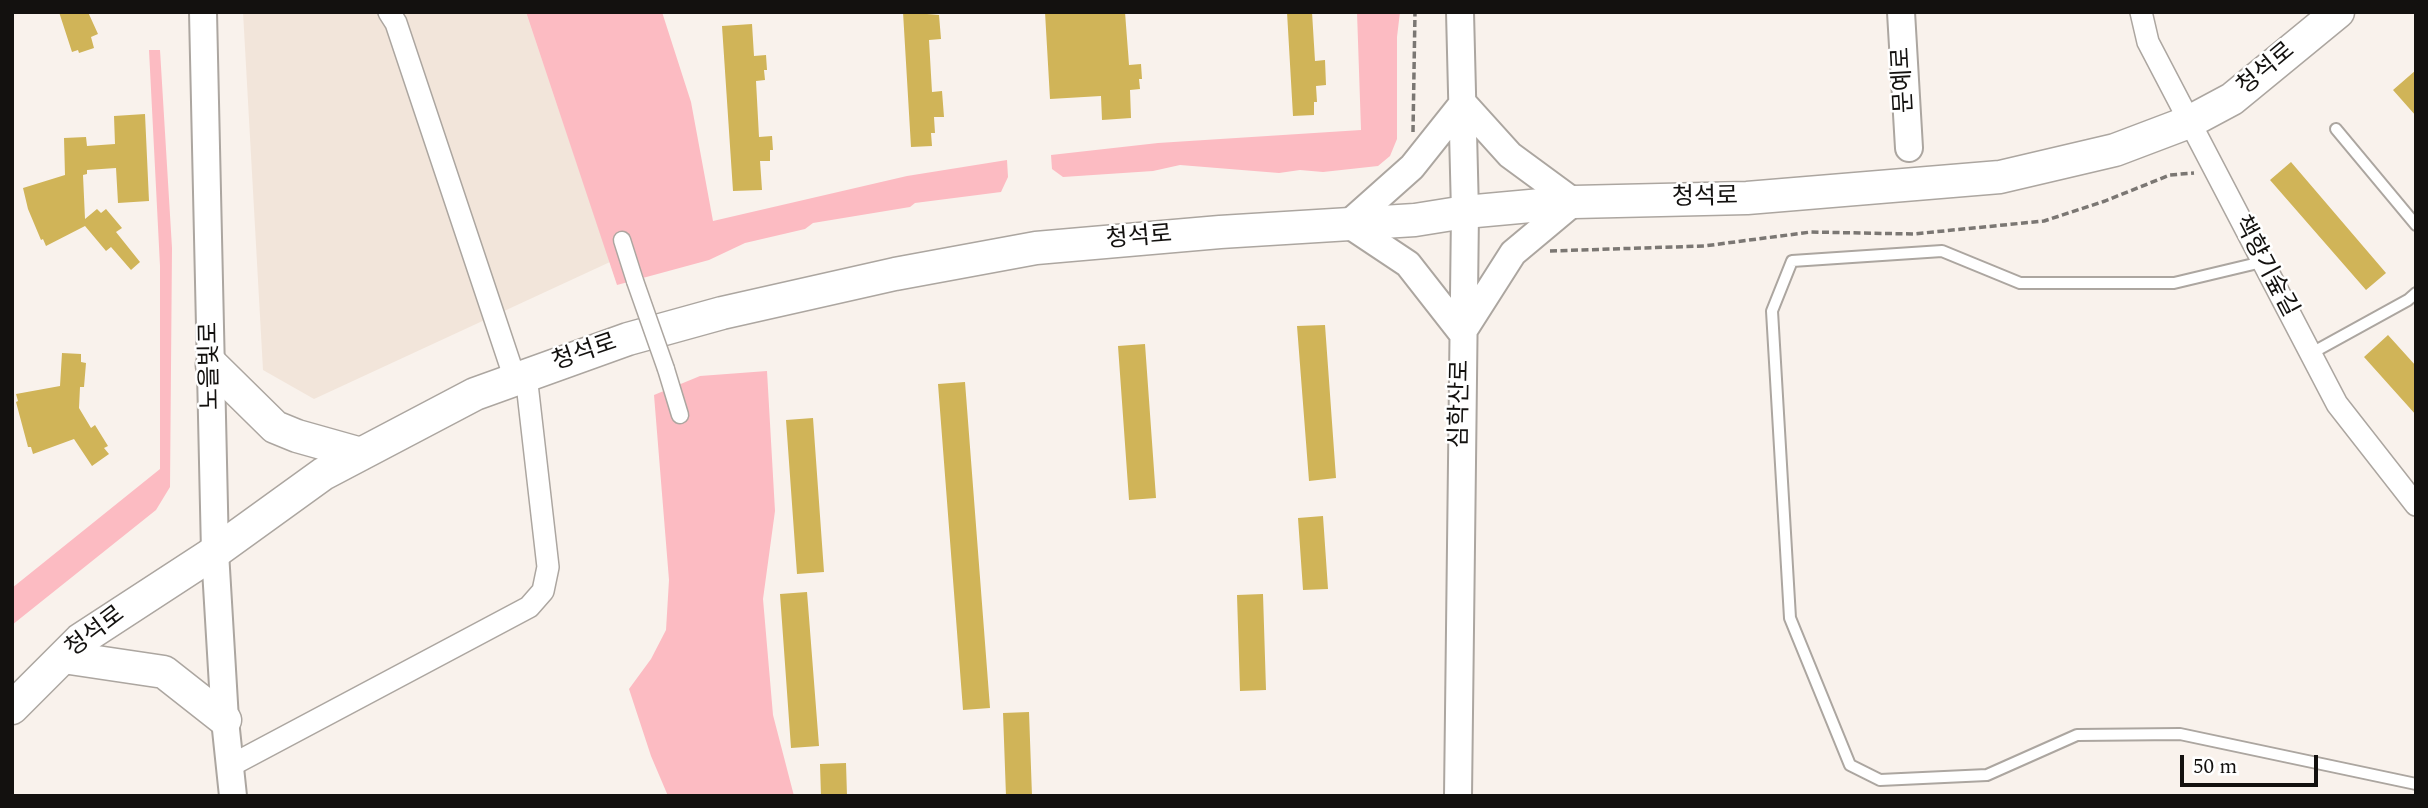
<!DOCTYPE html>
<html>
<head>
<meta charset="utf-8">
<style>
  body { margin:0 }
  #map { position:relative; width:2428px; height:808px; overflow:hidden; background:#f9f2ec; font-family:Spectral,serif }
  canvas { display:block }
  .frame { position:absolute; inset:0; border:14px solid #13110f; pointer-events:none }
  .scale { position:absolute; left:2180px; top:755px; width:138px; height:32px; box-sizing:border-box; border:4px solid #13110f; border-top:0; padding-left:9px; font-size:21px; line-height:24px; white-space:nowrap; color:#13110f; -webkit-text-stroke:5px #fff; paint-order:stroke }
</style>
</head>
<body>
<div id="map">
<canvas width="2428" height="808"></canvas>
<div class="frame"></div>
<div class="scale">50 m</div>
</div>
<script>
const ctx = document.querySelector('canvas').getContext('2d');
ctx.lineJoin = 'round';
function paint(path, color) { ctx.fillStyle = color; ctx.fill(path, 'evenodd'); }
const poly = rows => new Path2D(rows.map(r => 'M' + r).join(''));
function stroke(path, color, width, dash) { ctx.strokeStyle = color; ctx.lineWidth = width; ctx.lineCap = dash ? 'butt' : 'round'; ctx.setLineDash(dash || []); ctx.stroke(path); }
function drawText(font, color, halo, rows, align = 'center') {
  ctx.font = font + ' Spectral,"Noto Sans KR",serif'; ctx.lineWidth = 5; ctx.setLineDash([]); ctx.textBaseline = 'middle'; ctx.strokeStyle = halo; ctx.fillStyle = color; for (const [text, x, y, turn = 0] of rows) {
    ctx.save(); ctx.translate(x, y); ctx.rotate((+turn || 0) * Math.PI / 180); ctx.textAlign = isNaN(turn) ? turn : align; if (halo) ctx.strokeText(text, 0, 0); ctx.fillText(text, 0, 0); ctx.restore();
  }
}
const built = poly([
  [243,12,526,12,610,262,314,399,263,370]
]);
const green = poly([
  [526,12,662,12,691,102,713,221,907,176,1007,160,1008,177,1001,192,915,203,910,207,813,223,805,229,745,243,709,260,617,285],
  [1357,12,1400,12,1397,37,1397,139,1390,156,1378,166,1323,172,1300,170,1279,173,1180,165,1153,171,1063,177,1052,169,1051,155,1158,143,1361,130],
  [149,50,160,50,172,248,170,487,156,510,12,625,12,588,160,469,160,266],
  [767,371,775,511,763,599,773,715,794,796,668,796,651,756,629,689,651,659,666,630,669,580,654,395,700,376]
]);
const building = poly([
  [59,12,88,12,98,34,91,37,94,48,79,53,78,50,72,52],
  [903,12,939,15,941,39,929,40,932,92,942,91,944,117,934,117,935,133,931,133,932,146,911,147],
  [1045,12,1125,12,1129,65,1141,64,1142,79,1139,79,1140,89,1130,90,1131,118,1102,120,1101,96,1050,99],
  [1287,12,1312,12,1315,61,1325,60,1326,85,1316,86,1317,102,1314,102,1314,115,1293,116],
  [752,24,754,56,766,55,767,70,764,70,765,80,756,81,759,137,772,136,773,150,770,150,770,161,760,161,762,190,733,191,722,26],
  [2416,70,2416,116,2393,90],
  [145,114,149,201,118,203,116,168,87,170,87,174,83,175,85,219,97,209,101,213,106,209,122,228,116,232,140,262,131,270,111,247,106,251,85,226,46,246,43,239,41,240,28,209,23,188,65,175,64,138,86,137,87,146,115,144,114,116],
  [2291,162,2386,273,2366,290,2270,180],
  [1325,325,1336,478,1309,481,1297,326],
  [2388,335,2416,366,2416,415,2364,357],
  [1145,344,1156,498,1129,500,1118,346],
  [62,353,81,354,81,362,86,363,84,387,80,387,79,408,91,428,95,425,108,446,104,448,109,454,92,466,74,439,33,454,31,447,28,447,16,402,18,401,16,394,60,386],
  [965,382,990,708,963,710,938,384],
  [813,418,824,572,797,574,786,420],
  [1323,516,1328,589,1303,590,1298,518],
  [807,592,819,746,791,748,780,594],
  [1263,594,1266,690,1240,691,1237,595],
  [1029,712,1032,796,1006,796,1003,713],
  [846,763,847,796,821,796,820,764]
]);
const path = poly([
  [1413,132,1415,12],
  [1550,251,1704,246,1811,232,1913,234,2044,221,2105,201,2170,175,2194,173]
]);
const service = poly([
  [2336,129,2416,225],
  [2262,262,2174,283,2020,283,1942,251,1792,261,1772,311,1790,618,1850,765,1880,780,1987,775,2077,735,2180,734,2416,784],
  [2310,354,2408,300,2416,293]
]);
const pedestrian = poly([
  [622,240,635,281],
  [666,369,680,415]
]);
const minor = poly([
  [389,12,396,23,515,379],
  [2141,12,2148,42,2337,404,2416,505],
  [230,766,529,607,543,591,548,567,526,375]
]);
const tertiary = poly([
  [203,12,215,552,225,720,233,796],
  [1901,12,1909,148],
  [1463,103,1510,155,1574,202,1513,253,1462,333,1408,264,1348,224,1412,167,1463,103],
  [1458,796,1465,212,1460,12]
]);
const secondary = poly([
  [212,365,275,427,297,436,361,454],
  [63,657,164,672,225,720],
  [12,708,80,640,215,552,323,474,475,394,628,339,722,313,895,274,1036,248,1220,232,1415,220,1465,212,1574,202,1747,198,2000,177,2115,150,2189,122,2232,99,2338,12]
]);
const pedestrianBridge = poly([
  [635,281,666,369]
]);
const streetNames = [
  ["청석로",2267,70,-40],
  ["문예로",1905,80,-93],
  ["청석로",1705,199,-1],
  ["청석로",1139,239,-5],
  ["책향기숲길",2264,267,62],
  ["청석로",585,354,-19],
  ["노을빛로",212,366,-91],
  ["심학산로",1462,404,-89],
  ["청석로",96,633,-37]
];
paint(built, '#f2e5da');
paint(green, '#fcbbc2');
paint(building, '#d0b458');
stroke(service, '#aca6a0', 14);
stroke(pedestrian, '#aca6a0', 19);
stroke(minor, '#aca6a0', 24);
stroke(tertiary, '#aca6a0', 30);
stroke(secondary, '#aca6a0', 35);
stroke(path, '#7b7773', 3.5, [7, 3.5]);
stroke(service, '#fff', 10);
stroke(pedestrian, '#fff', 16);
stroke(minor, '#fff', 21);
stroke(tertiary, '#fff', 26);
stroke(secondary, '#fff', 32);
stroke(pedestrianBridge, '#aca6a0', 19, []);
stroke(pedestrianBridge, '#fff', 16);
drawText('24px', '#13110f', '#fff', streetNames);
</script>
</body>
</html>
